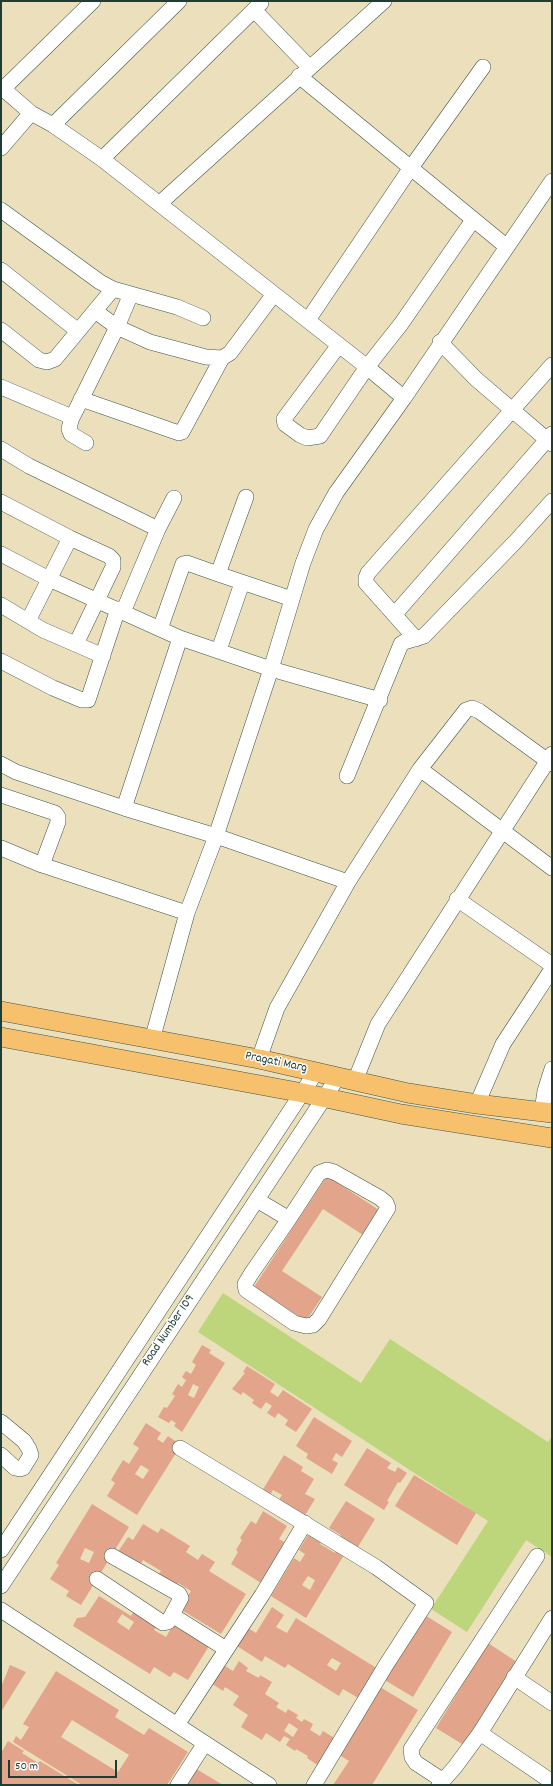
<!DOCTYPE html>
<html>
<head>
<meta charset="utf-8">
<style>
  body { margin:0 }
  #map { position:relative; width:553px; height:1786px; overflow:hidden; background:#ebdfbc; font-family:Dekko,sans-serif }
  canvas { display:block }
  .frame { position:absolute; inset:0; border:2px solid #1f3d34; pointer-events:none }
  .scale { position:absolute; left:8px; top:1760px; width:109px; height:18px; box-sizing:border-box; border:2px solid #1f3d34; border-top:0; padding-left:5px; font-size:12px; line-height:14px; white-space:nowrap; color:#1f3d34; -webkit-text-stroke:3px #fff; paint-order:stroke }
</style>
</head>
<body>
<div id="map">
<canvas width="553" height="1786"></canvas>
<div class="frame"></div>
<div class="scale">50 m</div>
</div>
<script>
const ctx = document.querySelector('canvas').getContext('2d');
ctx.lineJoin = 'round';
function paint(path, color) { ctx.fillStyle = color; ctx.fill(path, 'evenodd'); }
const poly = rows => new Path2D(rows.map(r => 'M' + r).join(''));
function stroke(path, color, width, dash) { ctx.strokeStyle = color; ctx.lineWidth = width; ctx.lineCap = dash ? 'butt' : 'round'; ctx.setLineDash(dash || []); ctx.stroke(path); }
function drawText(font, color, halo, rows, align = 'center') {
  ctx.font = font + ' Dekko,sans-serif'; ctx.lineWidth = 3; ctx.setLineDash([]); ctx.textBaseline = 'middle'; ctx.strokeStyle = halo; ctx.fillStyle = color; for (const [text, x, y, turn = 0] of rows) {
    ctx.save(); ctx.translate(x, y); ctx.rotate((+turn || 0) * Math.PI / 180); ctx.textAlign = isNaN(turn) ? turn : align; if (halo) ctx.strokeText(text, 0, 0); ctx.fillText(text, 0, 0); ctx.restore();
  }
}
const green = poly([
  [223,1293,361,1383,390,1339,548,1442,552,1436,552,1557,526,1540,467,1632,431,1609,488,1521,198,1332]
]);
const building = poly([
  [327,1176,379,1210,363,1235,323,1209,282,1271,322,1297,306,1321,254,1287],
  [202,1345,211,1350,209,1353,225,1363,182,1432,174,1426,176,1423,171,1420,169,1423,158,1417,164,1407,167,1408,175,1396,172,1394,178,1384,182,1387,186,1380,182,1377,186,1371,191,1374,196,1365,192,1362],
  [193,1384,199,1387,194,1398,188,1395],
  [247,1366,275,1384,270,1392,278,1397,283,1390,312,1409,296,1432,285,1425,288,1420,278,1413,275,1418,267,1413,272,1406,266,1402,261,1409,252,1403,254,1400,243,1392,241,1395,232,1389,245,1373,243,1372],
  [314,1417,352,1441,342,1457,336,1453,332,1460,338,1463,332,1474,306,1458,308,1454,296,1446],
  [146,1423,161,1433,157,1439,163,1443,168,1436,181,1445,137,1515,107,1496,115,1483,111,1480,123,1460,129,1464,139,1448,133,1444],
  [141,1465,149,1470,143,1479,135,1474],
  [367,1448,391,1463,387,1468,395,1472,398,1467,407,1473,400,1483,398,1482,387,1501,389,1502,384,1510,344,1485],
  [284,1455,303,1467,301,1471,314,1479,305,1494,315,1499,304,1517,278,1501,282,1495,273,1490,270,1495,262,1491],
  [414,1475,476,1513,457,1545,395,1506],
  [346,1501,375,1519,356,1550,338,1539,341,1535,329,1528],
  [92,1504,129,1527,81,1605,66,1596,69,1591,50,1579,59,1565,56,1563],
  [85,1548,94,1552,89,1563,80,1559],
  [263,1511,287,1526,279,1539,286,1543,261,1583,231,1564,238,1552,236,1550,242,1540,240,1538,251,1521,256,1524],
  [143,1524,158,1533,161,1528,190,1546,186,1552,198,1560,202,1554,215,1562,209,1571,246,1594,221,1634,180,1609,191,1591,178,1583,174,1589,156,1578,161,1571,143,1560,139,1567,117,1553,128,1537,133,1540],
  [311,1530,323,1538,320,1544,335,1553,336,1550,344,1555,306,1618,271,1596,294,1558,300,1562,305,1554,299,1550],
  [308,1576,315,1580,310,1590,302,1585],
  [99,1596,131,1616,135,1609,159,1623,154,1630,166,1637,173,1625,209,1646,188,1680,174,1672,170,1677,154,1667,150,1674,73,1626,77,1618,85,1617],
  [122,1614,134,1622,129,1630,117,1622],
  [272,1607,284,1615,276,1627,287,1633,296,1618,378,1669,360,1699,343,1689,339,1696,288,1664,285,1668,265,1656,262,1662,237,1646,248,1628,256,1633],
  [332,1658,341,1663,336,1671,327,1665],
  [423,1614,452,1632,413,1697,383,1679],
  [488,1643,520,1664,467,1747,436,1728],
  [239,1661,248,1668,246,1671,259,1678,260,1675,272,1682,265,1694,279,1703,276,1707,286,1713,288,1709,298,1715,296,1718,302,1722,304,1719,313,1724,310,1730,320,1736,323,1731,336,1739,319,1766,307,1758,308,1756,296,1749,295,1751,286,1745,290,1739,284,1736,280,1742,266,1733,262,1740,241,1727,248,1715,233,1705,239,1696,225,1687,223,1691,211,1683,222,1664,233,1671],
  [289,1723,298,1729,293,1737,284,1731],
  [10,1665,26,1672,1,1712,1,1687],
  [56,1671,119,1710,115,1717,144,1735,149,1728,188,1752,167,1785,82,1785,13,1742,16,1736,21,1740,29,1727,23,1724],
  [72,1720,129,1755,118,1772,61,1737],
  [380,1687,418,1710,372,1785,333,1785,349,1761,338,1754],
  [8,1741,24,1751,22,1753,38,1763,40,1761,79,1785,1,1785,1,1753],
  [193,1767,223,1785,182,1785]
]);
const minor = poly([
  [254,10,309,67],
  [299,76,507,247],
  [1,87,31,113,1,148],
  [3,89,93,1],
  [31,113,53,125,102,159,367,367,404,398],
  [53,125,179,1],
  [102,159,261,3,259,1],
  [159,204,384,1],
  [1,210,100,282,113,289,177,307,203,318],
  [1,270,78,331],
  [95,311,117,327,150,342,206,357,222,358,230,353,274,294],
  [308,320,410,169,483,67],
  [1,330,39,360,47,362,55,359,113,289],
  [440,342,476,379,552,444],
  [339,345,284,419,285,424,300,435,307,438,320,436,367,367,401,324,473,220],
  [1,387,72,417],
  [81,399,179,433,182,432,222,358],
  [86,443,71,434,69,429,71,420,117,327,131,294],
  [1,449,29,466,158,529],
  [246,497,218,574,292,599],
  [1,502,70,538,109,556,113,560,113,567,76,644],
  [1,554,49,579,180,638,271,669,380,700],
  [1,605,43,630,103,656],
  [123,612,158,529,174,498],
  [395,614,552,434],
  [28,621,70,538],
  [160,629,183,564,187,563,218,574],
  [416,639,366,583,366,578,368,573,552,365],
  [219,650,242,583],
  [1,661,53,688,82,700,88,700,118,609],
  [1,764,16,772,124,808,216,836,348,882],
  [420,769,552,868],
  [347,776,401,644,404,642,424,636,516,541,552,501],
  [1,795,55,813,58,817,58,822,42,865],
  [124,808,180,638],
  [1,848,42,865,187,913],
  [457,899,552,965],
  [152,1040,187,913,216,836,271,669,303,563,316,529,336,493,404,398,552,181],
  [259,1059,277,1008,348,882,420,769,466,710,472,708,479,711,552,764],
  [355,1081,378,1024,552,754],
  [477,1104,503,1044,552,969],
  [542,1111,545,1091,552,1069],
  [257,1200,289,1219,319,1173,327,1170,334,1172,380,1198,386,1203,388,1208,319,1319,313,1325,306,1326,294,1323,246,1290,245,1284,251,1274,289,1219],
  [1,1422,24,1441,29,1449,31,1455,23,1468,20,1469,15,1468,1,1455],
  [180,1448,376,1567,426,1603,386,1665,314,1785],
  [1,1550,316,1072],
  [97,1579,163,1623,168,1622,181,1598,179,1594,112,1556],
  [1,1586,338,1077],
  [1,1610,269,1785],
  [172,1615,226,1649],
  [514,1677,552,1703],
  [177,1725,262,1595,305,1523],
  [480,1733,552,1782],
  [442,1780,416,1763,412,1757,411,1749,537,1556],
  [178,1785,205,1743],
  [439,1785,455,1767,480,1733,552,1618]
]);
const major = poly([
  [1,1011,259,1059,408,1093,477,1104,552,1113],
  [1,1037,303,1093,401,1114,552,1138]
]);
const streetNames = [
  ["Pragati Marg",276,1063,12],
  ["Road Number 109",169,1331,-56]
];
paint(green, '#bed67b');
paint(building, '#e2a48b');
stroke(minor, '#3e5548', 16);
stroke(major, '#3e5548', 20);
stroke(minor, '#fff', 15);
stroke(major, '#f7c06c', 19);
drawText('13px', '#1f3d34', '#fff', streetNames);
</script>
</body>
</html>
